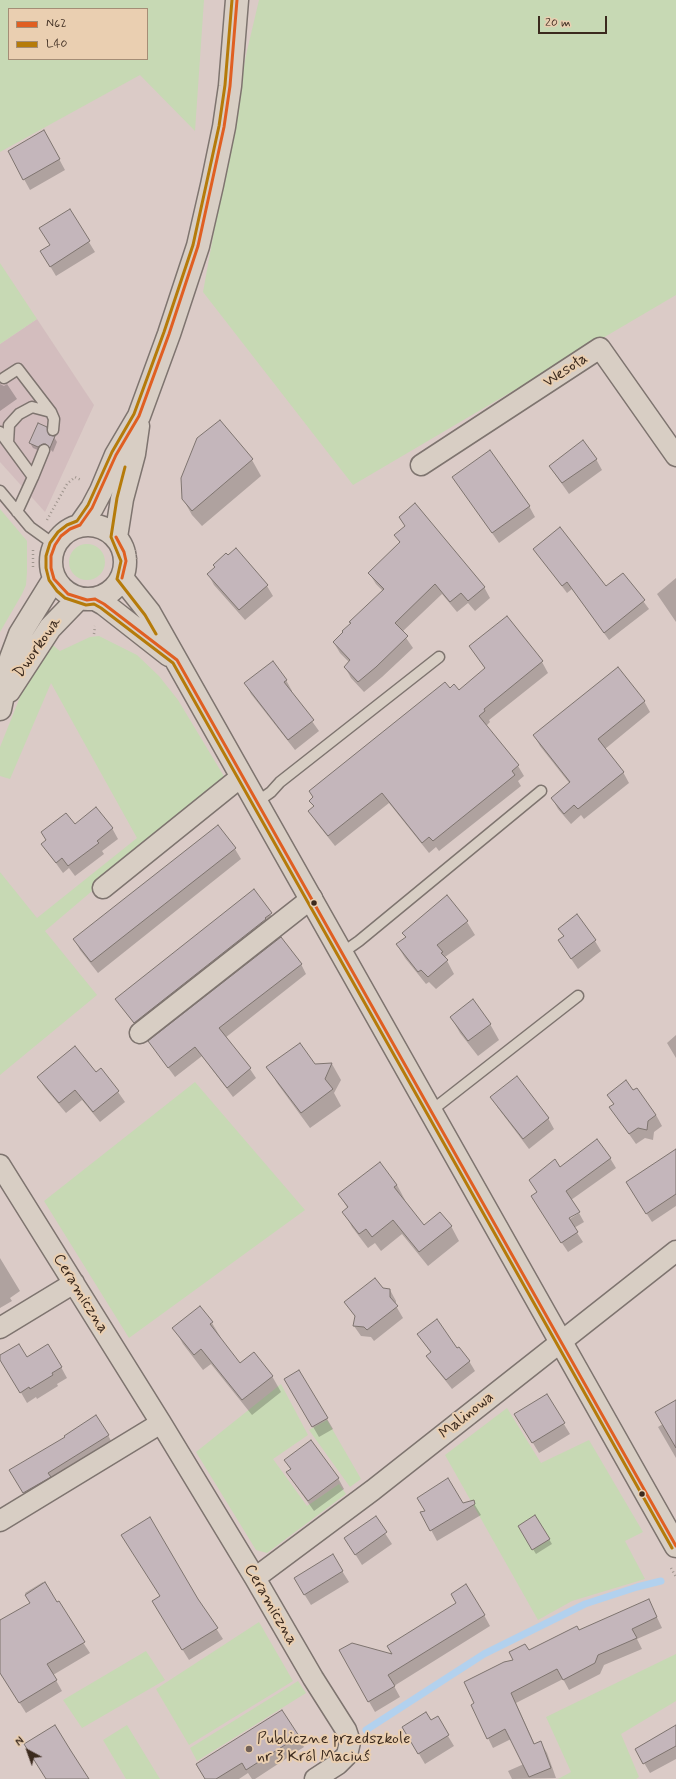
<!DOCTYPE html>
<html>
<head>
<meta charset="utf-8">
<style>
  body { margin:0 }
  #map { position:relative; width:676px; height:1779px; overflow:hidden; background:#dbcbc7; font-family:Mynerve,sans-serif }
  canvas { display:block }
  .legend { position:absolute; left:8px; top:8px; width:140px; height:52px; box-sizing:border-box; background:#eacfb1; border:1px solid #a48d76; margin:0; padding:5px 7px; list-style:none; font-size:12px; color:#3b2a1e }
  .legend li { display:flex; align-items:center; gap:8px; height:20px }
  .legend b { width:20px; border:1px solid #a48d76 }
  .north { position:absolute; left:8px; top:1731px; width:40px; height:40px; -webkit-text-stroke:3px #eacfb1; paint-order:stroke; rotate:319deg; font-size:11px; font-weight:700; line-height:16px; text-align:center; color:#3b2a1e }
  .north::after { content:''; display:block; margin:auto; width:14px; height:18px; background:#3b2a1e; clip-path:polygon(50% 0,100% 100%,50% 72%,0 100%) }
  .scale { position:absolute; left:538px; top:16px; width:69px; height:18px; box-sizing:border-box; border:2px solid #3b2a1e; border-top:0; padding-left:5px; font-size:12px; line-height:14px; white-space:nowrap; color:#3b2a1e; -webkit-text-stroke:3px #eacfb1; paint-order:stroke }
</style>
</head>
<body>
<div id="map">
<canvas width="676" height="1779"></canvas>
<ul class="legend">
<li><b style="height:5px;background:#e05f22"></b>N62</li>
<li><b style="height:5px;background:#b57b0a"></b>L40</li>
</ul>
<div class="north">N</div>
<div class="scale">20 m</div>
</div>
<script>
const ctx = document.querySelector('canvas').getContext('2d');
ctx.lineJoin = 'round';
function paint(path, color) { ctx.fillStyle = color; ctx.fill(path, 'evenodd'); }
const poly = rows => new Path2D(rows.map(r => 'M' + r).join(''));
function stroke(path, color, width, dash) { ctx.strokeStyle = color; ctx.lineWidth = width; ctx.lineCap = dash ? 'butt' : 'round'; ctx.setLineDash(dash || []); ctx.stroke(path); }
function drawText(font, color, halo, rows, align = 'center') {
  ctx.font = font + ' Mynerve,sans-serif'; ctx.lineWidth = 4; ctx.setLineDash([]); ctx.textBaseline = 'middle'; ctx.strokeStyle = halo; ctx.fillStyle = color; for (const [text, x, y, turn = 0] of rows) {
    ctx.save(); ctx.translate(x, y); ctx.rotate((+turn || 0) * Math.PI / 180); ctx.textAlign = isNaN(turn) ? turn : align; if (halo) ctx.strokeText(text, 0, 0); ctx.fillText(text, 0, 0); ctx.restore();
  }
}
const built = poly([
  [37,319,94,405,45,512,0,462,0,344]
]);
const green = poly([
  [0,0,204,0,195,131,140,75,0,152],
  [9,9,147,9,147,59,9,59],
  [259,0,676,0,676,295,353,485,203,292,246,55],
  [0,263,37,319,0,344],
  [0,509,27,541,27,572,26,585,22,594,0,632],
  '69 562a18 18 0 1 1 36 0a18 18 0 1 1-36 0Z',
  [99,636,137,655,159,676,178,700,225,778,45,931,97,995,0,1075,0,872,37,918,137,838,51,683,10,779,0,776,0,747,24,687,49,642,60,651,90,637],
  [195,1082,305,1210,129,1338,44,1201],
  [281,1384,308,1435,273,1459,307,1506,339,1484,346,1494,267,1553,256,1550,196,1452],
  [507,1408,541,1463,589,1440,643,1532,625,1541,645,1579,572,1601,538,1620,445,1455],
  [327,1420,361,1479,350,1487,309,1430],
  [259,1622,293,1681,189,1745,156,1689],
  [146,1651,165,1680,82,1728,63,1700],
  [676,1654,676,1701,621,1734,639,1777,636,1779,558,1779,571,1772,546,1717],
  [298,1681,306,1693,197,1761,190,1748],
  [127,1725,160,1779,126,1779,103,1740]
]);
const shadow = poly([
  [44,131,65,170,30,190,9,152],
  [69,210,95,252,56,276,47,261,51,246],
  [0,384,4,386,7,384,17,399,0,411],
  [219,421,252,460,261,476,202,526,192,515,183,499],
  [46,428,50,436,54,437,57,442,53,452,50,449,46,449,42,452,33,448,30,443],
  [596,459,602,470,569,494,550,467],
  [460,487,529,506,535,517,499,543],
  [406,527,484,587,490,598,475,611,468,603,457,612,442,594,402,632,413,648,382,677,364,692,351,678,345,667,350,663,340,653,334,643,383,591,376,584,369,573,400,543,396,535],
  [534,549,605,588,623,574,649,609,609,640,572,589,567,593],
  [216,567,267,586,273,596,245,620,214,585,208,574],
  [676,578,676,622,657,594],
  [507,618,542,662,548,673,489,720,490,722,486,726,518,766,524,776,518,781,521,786,439,851,436,847,429,853,389,803,335,846,316,822,310,811,314,807,310,801,450,689,459,692,486,669,470,647],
  [286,680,292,691,291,692,319,731,295,750,251,694,245,683],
  [644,701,650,712,605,749,623,772,629,783,584,819,581,815,571,824,558,809,552,798,570,784,540,746,534,735],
  [75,825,112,828,118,839,102,851,104,854,75,876,69,868,63,873,42,844],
  [235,849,241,859,98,973,80,950,74,939],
  [254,891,277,924,141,1033,116,999],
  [447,897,467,922,475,935,445,957,454,974,436,989,429,982,426,984,405,958,397,945,406,938,403,933],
  [559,929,595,941,601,951,578,969,559,941,564,937],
  [301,964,306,974,225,1038,250,1069,256,1078,233,1097,202,1056,175,1077,149,1042],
  [451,1017,490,1024,499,1040,478,1056,460,1033],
  [676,1035,676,1058,667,1043],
  [332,1064,341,1080,334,1093,341,1106,310,1128,277,1083,268,1067],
  [101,1070,118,1092,125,1102,100,1122,82,1100,66,1113,45,1088,38,1077,96,1074],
  [633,1092,656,1115,662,1126,654,1132,653,1140,645,1138,636,1144,610,1107,614,1105,608,1095],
  [492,1097,548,1118,554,1129,529,1149,498,1108],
  [676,1151,676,1206,652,1222,632,1191],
  [610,1158,616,1168,571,1200,564,1220,565,1222,579,1213,584,1222,574,1228,583,1242,568,1252,537,1206,538,1193,560,1169],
  [397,1185,405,1200,403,1201,424,1227,451,1226,459,1241,428,1266,402,1234,381,1251,375,1243,368,1248,352,1227,344,1212,348,1209,340,1195],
  [0,1258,20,1291,10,1298,12,1301,0,1308],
  [383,1289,390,1290,396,1301,396,1306,403,1318,374,1341,371,1337,361,1336,354,1326,356,1318,346,1303],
  [212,1323,221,1338,220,1339,240,1365,272,1376,281,1392,252,1415,211,1364,203,1370,183,1344,174,1328],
  [418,1334,457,1350,469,1361,475,1371,452,1389,433,1365,428,1356,431,1353],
  [0,1356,27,1358,61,1367,67,1378,57,1384,58,1386,37,1399,36,1397,27,1403],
  [299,1371,333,1429,319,1437,285,1379],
  [546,1395,570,1434,539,1453,522,1425],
  [676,1401,676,1458,658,1427,663,1424],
  [108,1435,112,1443,29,1501,11,1471],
  [285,1460,338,1478,344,1489,314,1511,287,1473,291,1470],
  [473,1502,481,1515,437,1541,422,1513],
  [535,1516,552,1544,536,1554,519,1527],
  [375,1518,392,1544,362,1565,352,1549],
  [332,1555,349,1582,311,1605,301,1589],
  [43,1582,90,1653,53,1675,62,1691,26,1713,0,1672,0,1621,31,1604,25,1593],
  [161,1597,197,1599,223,1639,189,1660,159,1612],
  [654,1611,662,1628,637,1639,642,1649,604,1665,600,1674,569,1690,563,1679,516,1703,535,1745,541,1743,547,1753,556,1778,512,1779,508,1771,524,1764,511,1739,493,1748,488,1738,476,1703,514,1660,529,1652,579,1632],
  [484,1615,490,1626,394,1686,400,1697,375,1712,340,1651,394,1656],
  [437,1718,454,1746,425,1764,403,1727,431,1721],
  [676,1726,676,1759,650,1773,636,1749],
  [298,1737,304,1747,255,1779,252,1779,248,1773,239,1779,206,1779]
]);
const stream = poly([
  [366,1730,484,1654,585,1604,637,1587,661,1581]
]);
const building = poly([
  [44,130,60,159,23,180,8,151,44,130],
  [70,209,90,241,50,267,40,251,50,245,39,228,70,209],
  [220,420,253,459,192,511,182,499,181,478,197,438,220,420],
  [38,423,47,427,49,435,55,436,50,448,46,444,43,444,38,447,29,443,38,423],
  [583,440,597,459,562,483,549,466,583,440],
  [490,450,530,506,492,533,452,477,490,450],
  [415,503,485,587,468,601,461,593,450,602,435,584,395,623,408,636,376,667,358,682,344,667,350,660,333,642,343,632,342,631,351,623,349,622,384,589,368,573,400,542,394,535,405,526,399,517,415,503],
  [560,527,606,586,623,573,645,600,604,633,567,582,562,586,533,549,560,527],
  [236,548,268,585,239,610,207,574,215,567,213,565,226,553,228,555,236,548],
  [507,616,543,661,484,709,485,711,479,716,519,765,512,771,515,775,433,841,429,837,422,843,382,793,328,836,308,811,314,806,309,801,313,797,309,791,445,682,450,688,454,684,459,690,485,668,469,646,507,616],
  [273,661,287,680,284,682,314,720,288,740,244,683,273,661],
  [618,667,645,701,598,739,624,772,578,809,574,805,564,814,551,798,570,782,533,735,618,667],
  [96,807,113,828,97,841,99,843,68,866,62,858,56,863,41,844,46,840,41,832,66,813,75,824,96,807],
  [218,825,236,848,91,962,73,939,218,825],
  [254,889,272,913,265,918,266,919,134,1023,115,999,254,889],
  [447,895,468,921,437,945,443,952,441,953,448,960,428,977,421,970,418,972,396,944,406,937,402,933,447,895],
  [577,914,596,940,571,959,558,940,564,936,558,929,577,914],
  [281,937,302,964,219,1028,251,1068,227,1088,195,1047,168,1068,148,1041,281,937],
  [473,999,491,1024,468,1041,450,1017,473,999],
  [300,1043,315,1064,332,1063,325,1079,333,1089,301,1113,266,1067,300,1043],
  [75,1046,96,1072,101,1068,119,1091,93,1112,75,1090,59,1103,37,1077,75,1046],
  [517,1076,549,1118,523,1139,490,1097,517,1076],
  [626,1080,633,1090,637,1088,656,1115,648,1121,647,1130,638,1128,629,1134,609,1107,614,1104,607,1095,626,1080],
  [597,1139,611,1158,566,1191,580,1212,569,1218,578,1232,561,1243,531,1196,537,1192,529,1180,555,1159,560,1167,597,1139],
  [676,1149,676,1194,646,1214,626,1182,676,1149],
  [380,1162,397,1185,394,1187,424,1225,440,1212,452,1226,419,1252,393,1220,372,1237,366,1229,359,1234,342,1212,348,1207,338,1194,380,1162],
  [375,1278,383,1288,390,1289,390,1297,398,1306,367,1330,364,1327,353,1326,355,1316,344,1302,375,1278],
  [200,1306,213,1322,210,1324,240,1363,254,1352,273,1376,242,1400,201,1349,194,1355,172,1328,200,1306],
  [437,1319,457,1348,459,1347,470,1361,446,1380,426,1356,431,1352,417,1334,437,1319],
  [19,1344,27,1357,48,1344,62,1367,52,1373,53,1375,30,1389,29,1387,20,1393,0,1360,0,1355,19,1344],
  [299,1370,328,1418,312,1427,284,1379,299,1370],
  [547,1394,565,1423,532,1443,514,1414,547,1394],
  [676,1400,676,1448,655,1412,676,1400],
  [96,1415,109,1435,48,1473,51,1477,23,1493,9,1470,65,1437,64,1436,96,1415],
  [311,1440,339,1478,308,1501,286,1472,291,1469,284,1460,311,1440],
  [448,1478,463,1503,474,1500,475,1504,430,1531,420,1512,425,1511,417,1498,448,1478],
  [535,1515,550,1539,532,1550,518,1526,535,1515],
  [376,1516,387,1532,355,1555,344,1538,376,1516],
  [150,1517,198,1599,218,1628,182,1650,152,1601,160,1596,121,1535,150,1517],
  [333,1554,343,1571,304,1595,294,1578,333,1554],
  [45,1582,57,1602,59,1601,85,1642,47,1664,57,1680,19,1703,0,1673,0,1620,30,1603,25,1595,45,1582],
  [466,1584,485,1615,388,1675,395,1686,368,1702,339,1650,352,1643,392,1654,387,1646,456,1603,451,1594,466,1584],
  [649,1599,657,1617,632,1629,637,1638,598,1655,595,1663,563,1680,557,1669,511,1693,534,1744,541,1741,551,1768,529,1777,505,1729,487,1739,471,1705,474,1703,464,1682,504,1662,513,1660,509,1652,525,1644,529,1650,577,1626,579,1630,649,1599],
  [282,1710,299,1736,246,1770,242,1763,216,1779,205,1779,196,1764,282,1710],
  [426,1712,431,1720,438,1716,449,1735,418,1754,402,1727,426,1712],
  [55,1725,71,1751,89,1779,46,1779,24,1744,55,1725],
  [676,1725,676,1746,643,1764,635,1749,676,1725]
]);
const path = poly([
  [47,520,67,484,75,477,81,480],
  [33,550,33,569],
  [135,550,137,561],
  [94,634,95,626],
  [671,1568,676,1577]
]);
const lane = poly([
  [4,378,18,369,51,412,54,419,53,430],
  [0,432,33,477,44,450],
  [8,443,9,425,19,414,32,407,51,412],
  [0,491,30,527,55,545],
  [17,512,33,477],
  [257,802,271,792,280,782,439,657],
  [342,953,359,941,541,791],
  [431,1111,578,996]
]);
const street = poly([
  [421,465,600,348,676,456],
  [103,888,242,776],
  [140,1033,312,898],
  [0,1165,161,1423,255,1578,313,1678,346,1730,350,1742,347,1755,338,1764,315,1779],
  [0,1328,74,1283],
  [0,1521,161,1423],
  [255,1578,373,1490,676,1251]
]);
const secondary = poly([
  '51 562a37 37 0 1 1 74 0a37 37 0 1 1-74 0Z',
  [80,525,92,508,101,491,116,455,139,416,169,334,198,246,212,185,224,127,230,86,237,0],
  [116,537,122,499,134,454,138,426],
  [122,578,149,612,676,1546],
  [95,599,104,604,169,655],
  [9,691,50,628,79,598],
  [0,709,11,658,20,634,54,579]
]);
const bus1 = poly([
  [80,525,92,508,116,455,139,416,169,334,198,246,224,127,230,86,237,0],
  [80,525,70,529,61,536,55,545,51,556,51,568,54,579,68,594,87,600,95,599],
  [116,537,124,552,126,561,122,578],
  [95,599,104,604,177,660,676,1546]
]);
const bus2 = poly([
  [232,0,225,85,219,126,193,245,164,332,134,414,112,452,88,505,77,521,67,525,58,532,50,543,46,556,46,568,49,580,57,591,65,598,86,605,94,604,101,608,173,663,672,1548],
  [125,467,117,498,111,537,121,561,117,579,145,615,156,634]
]);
const markers = [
  [314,903,3.5,"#3b2a1e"],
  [642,1494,3.5,"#3b2a1e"],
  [249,1749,4,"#736259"]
];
const streetNames = [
  ["Wesoła",566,371,-33],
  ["Dworkowa",38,648,-55],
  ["Ceramiczna",80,1294,58],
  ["Malinowa",467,1416,-39],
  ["Ceramiczna",270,1605,60]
];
const poiNames = [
  ["Publiczne przedszkole",257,1740],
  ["nr 3 Król Maciuś",257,1758]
];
paint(built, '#d3bdbe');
paint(green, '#c7d9b4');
paint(shadow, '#0003');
stroke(stream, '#b2d1ee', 7);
paint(building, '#c4b6bb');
stroke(building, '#7e746f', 1);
stroke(lane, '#7e746f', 13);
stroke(street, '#7e746f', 23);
stroke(secondary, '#7e746f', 25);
stroke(path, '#a0968f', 2.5, [1, 3]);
stroke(lane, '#d8cec4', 10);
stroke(street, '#d8cec4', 20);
stroke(secondary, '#d8cec4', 22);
stroke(bus1, '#e05f22', 3);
stroke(bus2, '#b57b0a', 3);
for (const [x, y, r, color] of markers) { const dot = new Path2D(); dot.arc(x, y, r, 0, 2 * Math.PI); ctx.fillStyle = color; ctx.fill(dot); stroke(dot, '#eacfb1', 1.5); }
drawText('16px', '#3b2a1e', '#eacfb1', streetNames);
drawText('16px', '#3b2a1e', '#eacfb1', poiNames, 'left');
</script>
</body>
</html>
